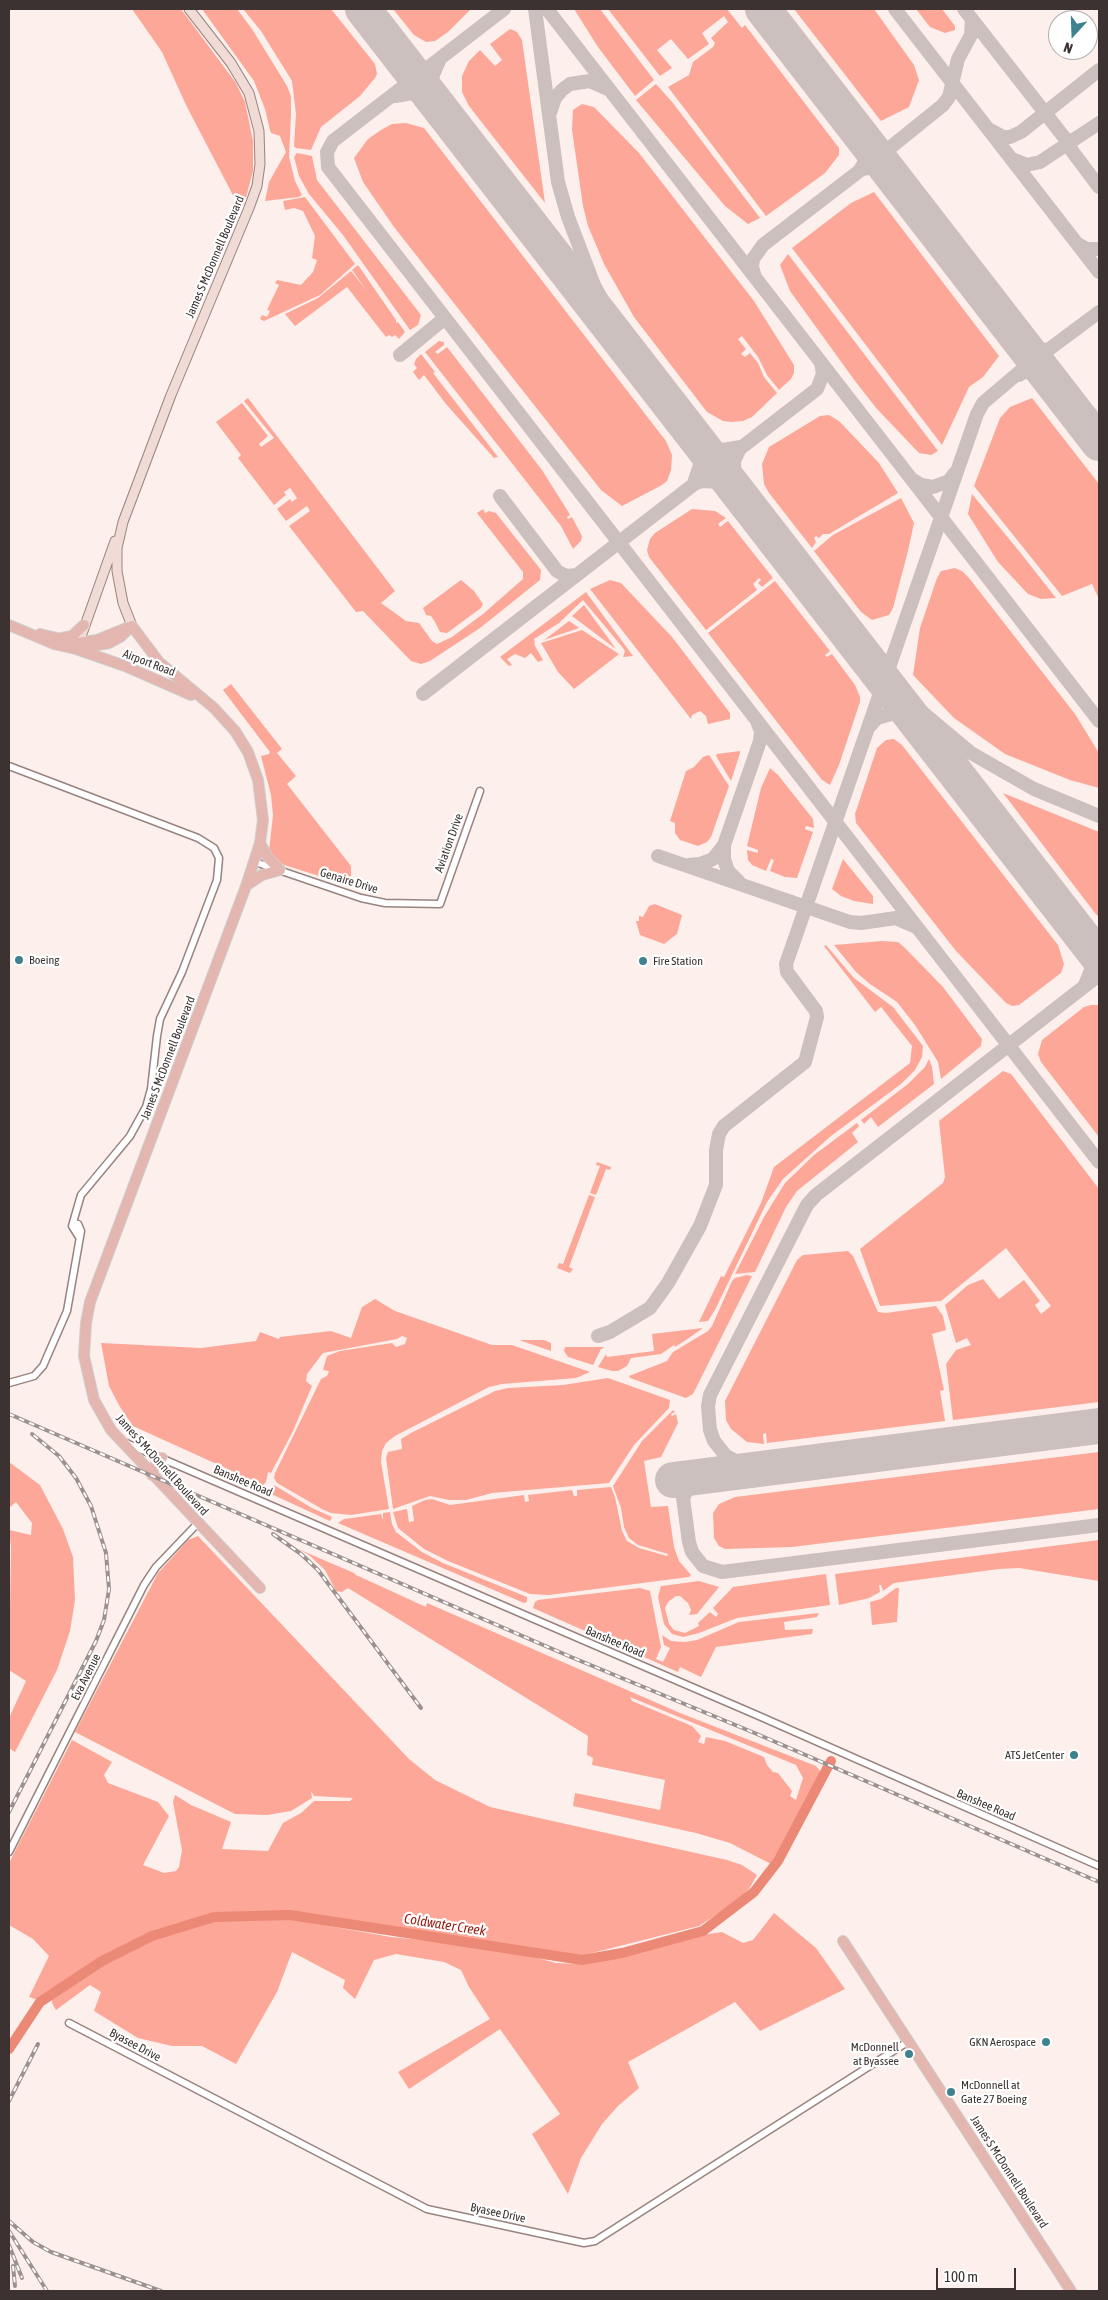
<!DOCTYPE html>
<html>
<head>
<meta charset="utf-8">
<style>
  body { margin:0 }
  #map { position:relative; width:1108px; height:2300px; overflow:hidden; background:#fdefec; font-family:"Asap Condensed",sans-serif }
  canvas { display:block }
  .frame { position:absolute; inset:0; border:10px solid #3b3231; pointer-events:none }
  .north { position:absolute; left:1048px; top:10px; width:50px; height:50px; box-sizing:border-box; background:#fff; border:1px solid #b1adad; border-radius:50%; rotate:200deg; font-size:14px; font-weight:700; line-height:20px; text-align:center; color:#3b3231 }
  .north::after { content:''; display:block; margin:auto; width:18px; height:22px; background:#3d828e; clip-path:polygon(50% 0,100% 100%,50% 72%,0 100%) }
  .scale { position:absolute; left:936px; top:2268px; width:80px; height:22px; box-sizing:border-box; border:2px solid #3b3231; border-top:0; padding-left:6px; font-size:15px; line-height:18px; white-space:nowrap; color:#3b3231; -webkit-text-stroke:4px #fff; paint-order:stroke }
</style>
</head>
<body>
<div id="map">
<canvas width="1108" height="2300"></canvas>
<div class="frame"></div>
<div class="north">N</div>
<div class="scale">100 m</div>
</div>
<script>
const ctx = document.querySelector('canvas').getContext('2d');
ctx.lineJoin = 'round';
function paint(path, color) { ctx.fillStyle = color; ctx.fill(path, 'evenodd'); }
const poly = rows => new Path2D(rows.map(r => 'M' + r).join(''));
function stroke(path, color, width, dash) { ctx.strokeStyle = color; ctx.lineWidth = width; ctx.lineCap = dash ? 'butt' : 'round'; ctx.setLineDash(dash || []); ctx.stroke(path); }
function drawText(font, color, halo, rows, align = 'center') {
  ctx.font = font + ' "Asap Condensed",sans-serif'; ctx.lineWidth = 4.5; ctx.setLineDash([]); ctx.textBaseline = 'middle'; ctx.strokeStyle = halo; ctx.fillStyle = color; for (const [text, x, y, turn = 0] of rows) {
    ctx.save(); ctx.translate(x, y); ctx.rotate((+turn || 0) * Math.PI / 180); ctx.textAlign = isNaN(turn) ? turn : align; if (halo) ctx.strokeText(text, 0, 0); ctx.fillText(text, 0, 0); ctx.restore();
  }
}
const green = poly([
  [132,9,181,9,236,83,245,102,253,141,253,171,244,205,239,206,237,203,186,105,162,52],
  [202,9,237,9,252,29,287,86,291,96,291,114,289,157,295,181,302,195,299,197,265,201,269,182,286,152,280,136,271,133,270,130,265,109,254,81],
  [243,9,331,9,375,64,377,74,375,78,360,96,321,127,311,150,296,148,294,146,296,114,292,81,261,31],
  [393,9,471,9,448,32,435,41,426,42,414,35],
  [574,9,600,9,654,80,635,96,598,47],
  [608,9,727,9,742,28,745,25,839,148,839,155,825,173,766,216,668,87,689,75,693,62,713,47,715,43,711,38,728,22,724,16,702,33,709,44,688,59,671,39,657,50,672,68,660,76],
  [794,9,874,9,914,65,919,80,909,107,881,121],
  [916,9,942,9,955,26,955,30,945,33,930,27],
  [510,29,517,32,522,40,545,203,469,106,462,92,462,76,469,61,480,50,495,66,502,60,490,44],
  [656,84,673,103,760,218,748,224,725,206,636,100],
  [582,104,594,107,639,153,754,301,794,365,794,373,791,379,779,390,767,375,758,357,742,336,738,339,746,349,741,354,745,357,750,353,758,363,764,377,777,393,752,417,743,421,731,422,723,421,707,412,634,317,604,264,588,226,583,206,572,130,573,110],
  [406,123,424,128,666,441,672,455,671,470,667,481,662,485,622,506,601,490,394,227,363,182,354,158,368,139,381,130,392,124],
  [297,153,312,156,317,180,421,315,418,325,410,330,343,235,309,194,299,176,294,157],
  [874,192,999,356,983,377,969,387,942,445,792,248,851,203],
  [305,197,355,264,320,295,264,321,260,319,262,315,267,317,270,311,267,310,279,285,275,283,277,280,301,285,313,272,317,260,312,258,315,236,303,211,294,208,285,210,283,201],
  [788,254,938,451,931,455,919,453,877,409,855,381,790,291,780,265],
  [358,265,396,320,396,323,398,322,405,332,399,339,395,335,392,337,389,335,386,337,347,287,295,326,285,314,318,298,351,271,367,291,352,270],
  [439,341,444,342,444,345,435,352,438,354,447,347,542,470,569,513,570,515,567,517,568,519,572,517,582,536,581,541,573,549,561,526,425,352],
  [421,354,435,372,433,373,498,457,494,458,446,404,424,375,419,380,413,372,417,368,414,364,416,359],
  [248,398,395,591,381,603,406,621,419,623,432,641,437,644,452,637,483,614,523,579,523,572,477,513,483,509,485,513,489,511,496,513,503,522,541,570,540,580,480,628,430,661,421,664,411,661,363,611,356,612,289,526,310,511,307,506,286,521,277,509,290,499,292,502,297,498,290,488,284,492,286,495,274,505,238,458,241,455,216,422,242,403,268,436,259,444,261,447,274,438,244,401],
  [1032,398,1099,484,1099,599,1092,584,1062,596,974,486,1000,418,1010,407],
  [829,415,839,421,879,463,898,493,829,534,823,534,819,538,816,536,814,538,816,542,812,548,769,493,764,484,762,464,769,447,820,416],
  [972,494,1019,551,1056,598,1041,599,1028,594,998,562,968,514],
  [901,498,914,523,908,551,893,608,889,615,872,620,861,612,814,551,833,535],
  [692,509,715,511,726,518,718,524,720,527,728,521,773,578,762,587,758,583,761,580,759,578,753,584,757,590,706,630,649,557,647,550,650,539,655,533],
  [955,568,962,571,969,578,1075,714,1099,753,1099,788,1070,780,1005,754,954,718,913,675,920,628,937,578,941,571],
  [461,580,474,591,483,604,481,608,447,633,440,632,435,622,431,616,426,615,423,608],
  [610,580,621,583,672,637,730,713,730,719,708,724,706,716,700,711,692,715,691,719,590,589],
  [775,581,830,651,825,655,827,657,832,654,855,685,860,697,860,702,839,765,830,785,822,780,708,633],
  [586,592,633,656,623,657,625,651,623,648,583,600,559,623,534,639,535,646,543,660,538,662,531,653,525,658,515,654,507,659,512,665,509,666,500,657],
  [584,605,611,642,616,649,572,616],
  [569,621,579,628,544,640,552,634],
  [582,630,619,654,574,689,558,672,541,643],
  [231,684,282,749,277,753,296,776,287,784,351,866,351,876,347,880,338,882,278,863,269,851,273,815,271,795,261,756,269,754,270,752,223,690],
  [894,739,902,745,1058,945,1064,964,1061,973,1019,1005,1012,1006,1006,1003,956,951,856,823,855,814,877,748,886,740],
  [740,751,740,753,731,781,716,756,717,754],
  [709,755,729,786,711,837,707,842,698,846,680,840,675,833,675,823,670,821,686,771,694,767,703,757],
  [770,768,778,775,813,819,814,828,806,826,805,829,813,832,797,878,785,877,770,871,774,860,771,859,766,871,752,865,748,860,747,850,758,853,758,850,747,846,761,788],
  [1003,793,1099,832,1099,917,1095,913],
  [843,859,873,896,873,904,854,901,841,896,832,889],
  [655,904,682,915,677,934,664,944,640,935,636,921,639,921,639,916,643,917,649,906],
  [882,941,898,942,904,947,943,987,982,1039,981,1046,941,1079,938,1062,915,1025,897,1002,870,984,856,972,834,945],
  [826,945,854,978,893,1007,923,1046,922,1057,915,1070,901,1084,831,1136,783,1179,767,1202,715,1310,708,1321,699,1322,721,1276,724,1277,761,1203,774,1167,910,1063,912,1046,881,1007,875,1012,824,946],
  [1091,1005,1099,1005,1099,1137,1041,1062,1038,1054,1042,1040,1084,1007],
  [929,1059,932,1067,934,1084,878,1127,871,1117,864,1124,861,1120,908,1084,925,1067],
  [1003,1071,1011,1074,1099,1189,1099,1402,953,1420,946,1364,956,1350,971,1345,967,1338,956,1343,945,1305,968,1285,983,1279,999,1299,1024,1280,1040,1301,1035,1305,1041,1314,1051,1306,1006,1248,941,1301,880,1306,860,1249,943,1183,945,1177,939,1121],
  [857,1123,859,1126,852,1133,858,1142,797,1191,786,1207,755,1272,735,1274,764,1217,785,1183,814,1155],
  [597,1162,611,1167,610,1170,606,1169,596,1195,590,1193,600,1166,596,1165],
  [589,1195,595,1197,569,1267,573,1269,570,1273,557,1268,559,1263,563,1264],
  [848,1251,853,1256,878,1312,886,1313,936,1306,943,1316,946,1330,932,1334,944,1390,940,1391,945,1421,767,1443,766,1433,763,1434,764,1444,747,1442,731,1429,726,1420,725,1401,797,1260,803,1255],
  [747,1275,752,1276,693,1394,686,1398,630,1378,629,1376,667,1361,673,1352,708,1331,712,1326,732,1281,735,1278],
  [375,1299,395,1311,492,1345,512,1345,590,1372,576,1378,502,1384,489,1387,395,1436,386,1443,382,1451,381,1462,389,1509,351,1515,331,1513,322,1509,277,1483,274,1478,275,1473,321,1379,327,1376,329,1371,323,1370,327,1356,340,1351,392,1343,396,1347,405,1344,407,1338,402,1336,397,1339,323,1353,307,1374,306,1381,312,1386,293,1431,271,1473,268,1472,266,1482,259,1490,232,1471,133,1426,120,1407,109,1386,101,1343,201,1348,256,1341,260,1332,279,1339,280,1337,331,1331,351,1338,362,1307],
  [703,1328,686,1340,675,1347,674,1345,661,1354,631,1358,627,1366,618,1371,612,1371,598,1367,606,1354,607,1357,654,1351,652,1334],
  [519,1340,544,1340,551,1343,551,1351],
  [565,1347,603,1347,604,1348,601,1349,593,1365,568,1357,564,1351],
  [608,1378,670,1400,669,1408,634,1445,609,1483,492,1493,466,1500,449,1500,430,1496,393,1509,386,1458,388,1452,402,1449,401,1439,411,1433,495,1391,508,1388,563,1385],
  [673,1410,675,1412,671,1414,672,1416,676,1414,678,1423,661,1457,644,1461,651,1507,668,1506,674,1547,679,1561,691,1575,689,1577,549,1595,530,1594,448,1561,424,1549,398,1528,393,1512,407,1509,409,1522,414,1521,412,1506,425,1500,432,1499,450,1505,524,1495,525,1502,529,1501,528,1495,572,1490,574,1496,577,1496,577,1490,611,1487,615,1497,622,1531,627,1541,639,1548,667,1556,668,1554,638,1545,629,1538,624,1527,621,1508,613,1486,642,1441],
  [1099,1452,1099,1509,792,1547,725,1549,719,1546,714,1538,713,1513,719,1504,735,1497],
  [9,1462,40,1485,63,1529,73,1557,75,1600,70,1631,57,1670,15,1752,9,1748,9,1718,26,1681,9,1670,11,1547,9,1530,31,1535,32,1523,16,1502,9,1508],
  [274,1485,312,1508,332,1517,330,1521,269,1493],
  [390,1512,392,1524,396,1532,422,1552,443,1563,527,1597,527,1602,524,1603,338,1523,344,1519,381,1514,383,1520,383,1513],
  [198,1536,409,1759,435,1780,490,1807,727,1860,742,1865,757,1875,749,1889,733,1904,699,1926,580,1956,290,1912,212,1914,150,1932,104,1955,38,2000,29,1997,49,1956,33,1939,9,1925,9,1863,72,1740,112,1762,104,1775,108,1783,158,1802,169,1816,143,1865,164,1873,176,1871,179,1867,182,1850,173,1802,175,1795,191,1805,231,1822,222,1849,268,1851,283,1823,301,1813,314,1801,350,1801,353,1798,314,1796,311,1791,312,1798,291,1811,267,1815,235,1814,75,1732,158,1573,188,1540],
  [1099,1540,1099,1581,1019,1568,999,1569,894,1583,883,1591,881,1585,879,1585,880,1592,869,1598,839,1605,835,1574],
  [298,1549,354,1573,356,1575,426,1607,427,1603,680,1713,816,1766,821,1772,771,1864,730,1843,696,1833,573,1806,575,1793,660,1810,665,1780,592,1765,593,1758,587,1755,588,1736,348,1588,342,1592,336,1591,325,1570,309,1555],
  [630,1697,796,1765,803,1778,796,1800,790,1796,792,1791,778,1773,773,1772,767,1765,764,1757,725,1741,706,1737,704,1744,698,1742,701,1736,692,1726,632,1701],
  [826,1574,830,1605,737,1618,699,1633,683,1637,672,1634,664,1624,658,1597,661,1586,670,1585,699,1581,719,1587,697,1614,689,1615,691,1610,688,1603,680,1596,676,1596,668,1602,665,1608,669,1624,674,1630,685,1633,699,1626,698,1623,710,1612,716,1617,718,1614,713,1608,733,1587],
  [640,1588,650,1591,661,1647,656,1659,663,1662,670,1648,664,1645,662,1635,671,1641,685,1642,697,1640,739,1622,819,1613,817,1617,784,1622,785,1630,813,1629,812,1634,716,1647,701,1677,680,1667,678,1672,533,1608,535,1602,538,1600],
  [896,1588,899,1588,897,1622,872,1625,870,1602,881,1599],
  [774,1913,816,1948,845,1989,760,2031,735,2002,628,2062,639,2088,618,2106,602,2124,581,2158,568,2194,532,2134,560,2114,500,2029,409,2089,398,2072,490,2019,469,1987,461,1970,444,1962,396,1954,374,1960,355,1999,343,1988,345,1980,292,1952,277,1992,236,2064,202,2046,172,2046,138,2038,94,2011,101,1992,90,1985,56,2010,52,2003,52,1998,98,1966,153,1938,214,1919,289,1919,391,1937,444,1942,522,1954,556,1963,579,1964,615,1958,702,1935,722,1932,743,1943,753,1940]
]);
const river = poly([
  [9,2049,40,2002,102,1961,152,1936,214,1917,290,1915,582,1960,622,1953,703,1931,754,1892,778,1861,831,1761]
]);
const taxiway = poly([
  [504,9,333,141,327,152,328,167,1099,1162],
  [535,9,558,182,568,217,594,285,631,354],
  [547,9,1099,721],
  [895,9,1099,272],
  [964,9,1067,141,1072,151,1099,187],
  [395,96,413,93,422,95,436,104],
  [436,104,431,92,430,82,439,61],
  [550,113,555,98,562,90,570,84,590,81,608,89],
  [990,130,1003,137,1010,137,1021,132,1099,70],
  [1012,159,1027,165,1040,162,1099,123],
  [860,170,867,158,866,142],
  [889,172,887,156,891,147,943,105,949,97,958,59,971,35,972,19],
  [1078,244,1087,249,1099,249],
  [755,277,752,267,753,259,763,245,862,169,875,167,889,172],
  [1019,339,1032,349,1048,350,1099,312],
  [400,355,445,318],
  [1019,375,1026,371,1037,372,1050,380],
  [699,443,705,446,722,450,741,447],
  [913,480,921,485,933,487,949,481,955,473],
  [694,483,701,462,699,443],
  [696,483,702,481,721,482,735,488],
  [735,488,734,461,739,450],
  [500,496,557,571,566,576,577,575],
  [836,619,909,701,971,753,1034,789,1099,816],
  [423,694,817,389,823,374,821,362],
  [870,726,877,718,895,713,907,716,918,724],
  [724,845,724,859,728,871,739,882],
  [658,856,850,922,861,923,896,918,914,926],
  [689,865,700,864,713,859,724,845,760,741,761,731,758,724],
  [1085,985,1092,968,1093,958,1089,945],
  [598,1336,610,1332,650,1308,668,1283,700,1226,716,1185,716,1150,719,1134,724,1126,805,1062,817,1017,816,1011,787,972,786,964,977,414,983,403,1023,369,1025,353,1019,339],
  [768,1469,743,1465,726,1456,714,1441,710,1430,708,1406,710,1395,807,1205,816,1195,1099,975],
  [702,1476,688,1488,683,1498,689,1542,692,1552,703,1566,722,1572,1099,1525]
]);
const runway = poly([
  [363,9,1099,958],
  [763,9,1099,443],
  [673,1480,1099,1426]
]);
const street = poly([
  [9,766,198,838,214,848,219,858,217,880,182,972,160,1019,157,1036,151,1089,146,1107,130,1136,81,1195,72,1226,79,1237],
  [255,862,361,898,385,903,440,904,480,791],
  [9,1383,34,1376,43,1366,67,1311,81,1231,78,1224,74,1223],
  [126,1443,759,1716,1099,1866],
  [9,1852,144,1585,156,1567,198,1523],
  [69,2023,427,2209,584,2243,595,2241,909,2041]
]);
const secondary = poly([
  [132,626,123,603,117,571,117,548,123,522,171,395,249,208,257,186,260,164,259,131,249,93,231,63,189,9],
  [77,648,115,541]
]);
const primary = poly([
  [9,625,54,644,76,649,109,643,120,637,132,626],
  [132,626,159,662,214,708,235,731,248,752,258,780,263,820,260,843,246,886,90,1302,86,1323,84,1356,94,1400,111,1430,260,1588],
  [40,634,78,643,97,640,129,627],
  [62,638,72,636,84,625],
  [76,649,125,666,191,695],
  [260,843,268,858,280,870],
  [247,885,262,875,280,870],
  [152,1475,154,1467,162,1458],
  [843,1941,1071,2291]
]);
const rail = poly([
  [9,1414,571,1657,757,1734,1099,1882],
  [273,1534,301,1554,318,1570,421,1708],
  [9,1812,96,1641,104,1620,109,1589,106,1553,91,1506,76,1478,59,1456,32,1434],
  [9,2101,38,2044],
  [9,2221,33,2242,51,2252,161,2291],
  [9,2231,47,2291],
  [9,2245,22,2278],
  [13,2266,15,2286]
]);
const markers = [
  [19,960,5,"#3d828e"],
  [643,961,5,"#3d828e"],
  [1074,1755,5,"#3d828e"],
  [1046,2042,5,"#3d828e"],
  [909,2054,5,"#3d828e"],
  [951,2092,5,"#3d828e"]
];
const streetNames = [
  ["James S McDonnell Boulevard",215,257,-67],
  ["Airport Road",149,663,21],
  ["Aviation Drive",449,843,-70],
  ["Genaire Drive",349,881,17],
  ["James S McDonnell Boulevard",168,1058,-69],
  ["James S McDonnell Boulevard",162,1465,48],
  ["Banshee Road",243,1481,23],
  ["Banshee Road",615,1642,23],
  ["Eva Avenue",86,1677,-63],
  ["Banshee Road",986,1805,23],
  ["Byasee Drive",135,2045,28],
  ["James S McDonnell Boulevard",1009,2172,57],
  ["Byasee Drive",498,2213,12]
];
const poiNames = [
  ["Boeing",29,960],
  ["Fire Station",653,961],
  ["ATS JetCenter",1064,1755,"right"],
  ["GKN Aerospace",1036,2042,"right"],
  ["McDonnell",899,2047,"right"],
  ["at Byassee",899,2061,"right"],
  ["McDonnell at",961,2085],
  ["Gate 27 Boeing",961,2099]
];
const waterNames = [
  ["Coldwater Creek",445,1925,9]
];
paint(green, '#fda798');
stroke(river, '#ec8876', 10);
stroke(taxiway, '#ccc0be', 14);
stroke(runway, '#ccc0be', 36);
stroke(street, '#97837f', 9);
stroke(secondary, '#97837f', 11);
stroke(primary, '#d0cece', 12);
stroke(street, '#fff', 6);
stroke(secondary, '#f1dbd7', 9);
stroke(primary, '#e3b6af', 10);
stroke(rail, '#9c918f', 4);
stroke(rail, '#fff', 2, [5.5]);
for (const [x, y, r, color] of markers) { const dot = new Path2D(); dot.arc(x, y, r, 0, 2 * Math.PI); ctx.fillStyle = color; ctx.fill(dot); stroke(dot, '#fff', 2); }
drawText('12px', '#3b3231', '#fff', streetNames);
drawText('12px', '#3b3231', '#fff', poiNames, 'left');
drawText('italic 14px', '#951e10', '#fff', waterNames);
</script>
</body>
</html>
